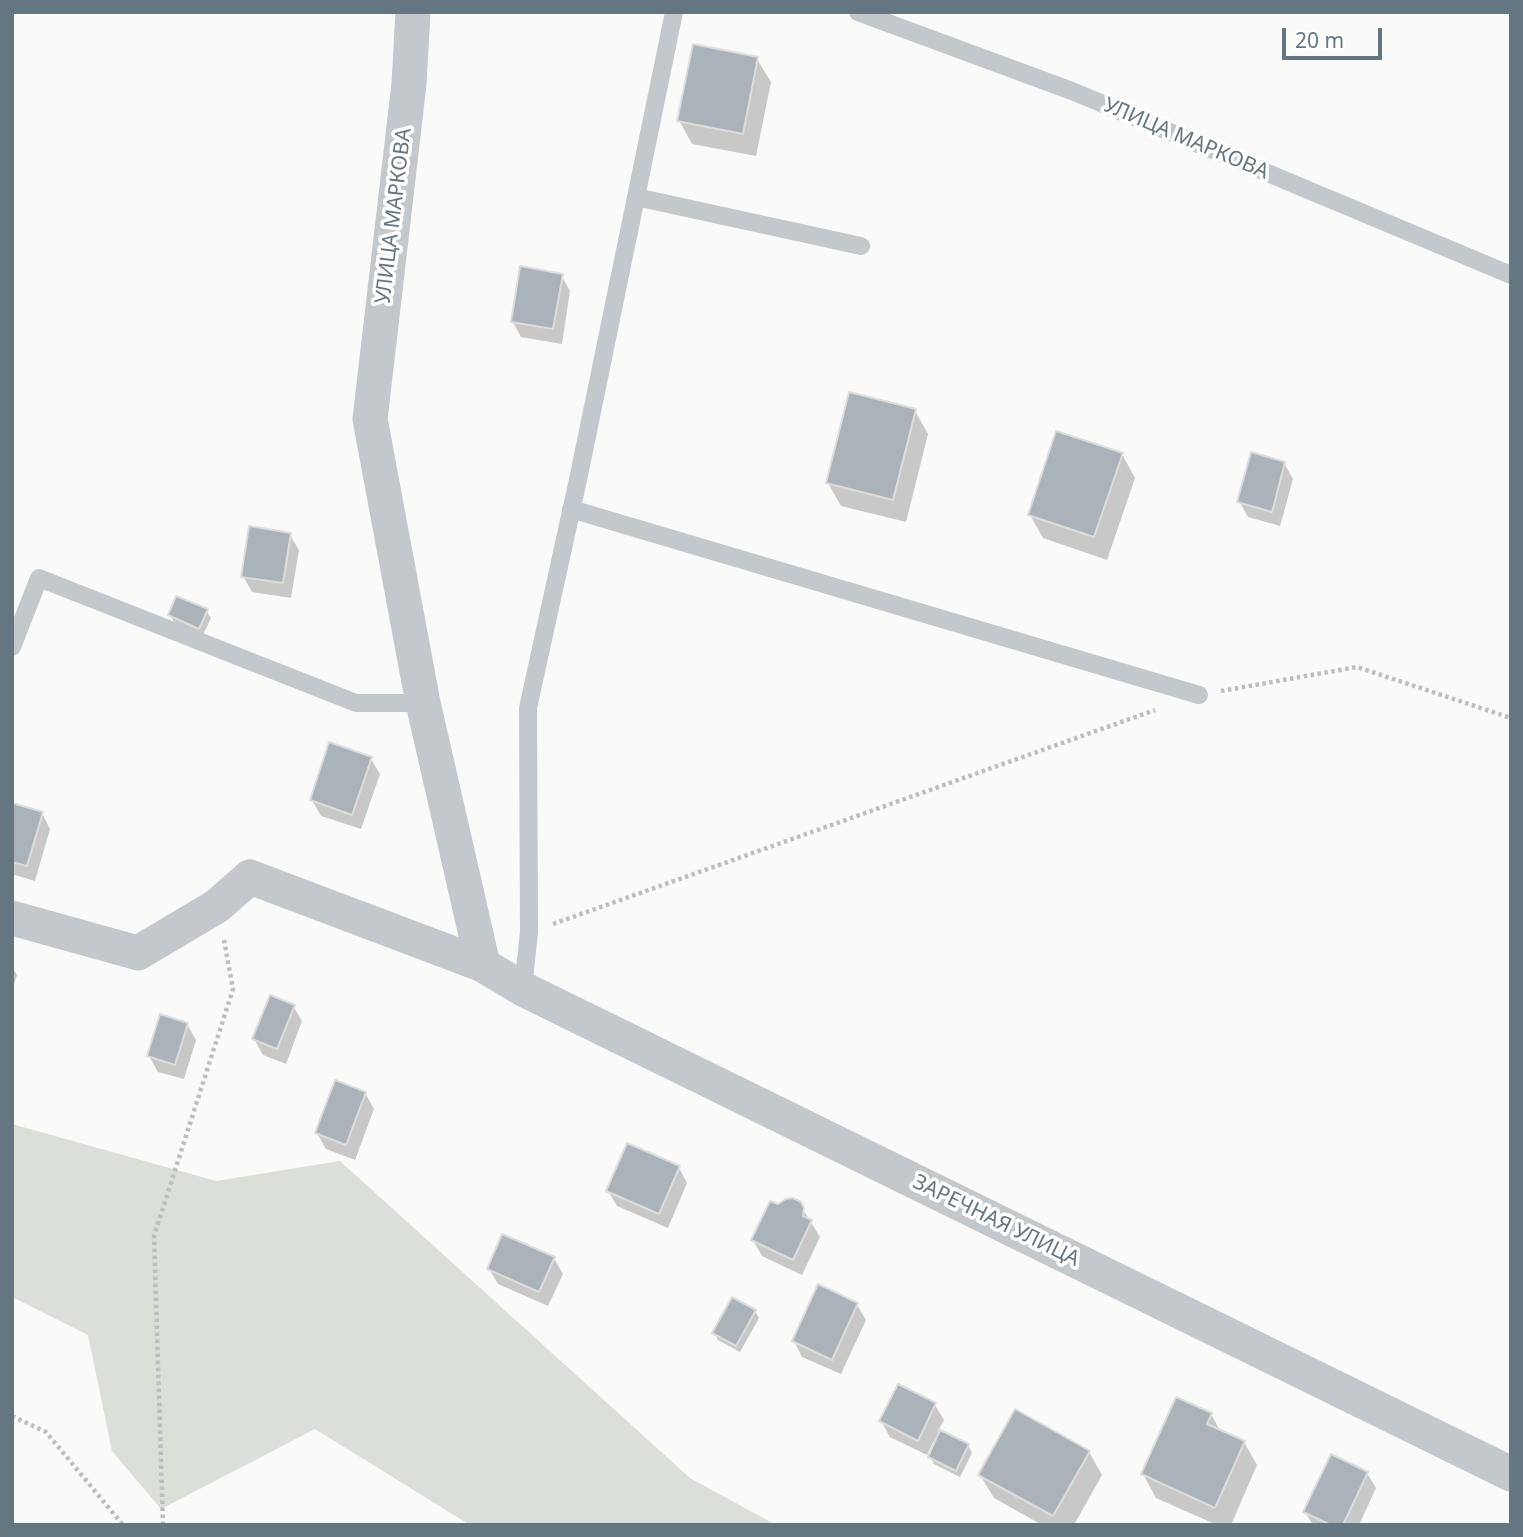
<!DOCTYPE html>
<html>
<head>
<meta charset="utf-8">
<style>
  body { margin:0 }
  #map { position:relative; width:1523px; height:1537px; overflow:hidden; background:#fafaf8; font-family:"Noto Sans",sans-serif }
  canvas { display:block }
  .frame { position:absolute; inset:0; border:14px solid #657683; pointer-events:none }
  .scale { position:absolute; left:1282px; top:28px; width:100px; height:32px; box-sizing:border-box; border:4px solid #657683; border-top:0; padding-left:9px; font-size:21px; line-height:24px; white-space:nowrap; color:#657683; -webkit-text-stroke:5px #fff; paint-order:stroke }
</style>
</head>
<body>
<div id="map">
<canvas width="1523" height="1537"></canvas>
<div class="frame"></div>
<div class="scale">20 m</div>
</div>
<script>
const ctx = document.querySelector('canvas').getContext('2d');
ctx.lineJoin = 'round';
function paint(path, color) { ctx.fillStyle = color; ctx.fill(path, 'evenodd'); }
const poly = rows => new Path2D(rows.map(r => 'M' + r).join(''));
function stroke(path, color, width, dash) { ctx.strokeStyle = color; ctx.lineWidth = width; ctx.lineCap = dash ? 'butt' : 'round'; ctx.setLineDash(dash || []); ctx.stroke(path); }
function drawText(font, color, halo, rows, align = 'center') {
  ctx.font = font + ' "Noto Sans",sans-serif'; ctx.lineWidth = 7; ctx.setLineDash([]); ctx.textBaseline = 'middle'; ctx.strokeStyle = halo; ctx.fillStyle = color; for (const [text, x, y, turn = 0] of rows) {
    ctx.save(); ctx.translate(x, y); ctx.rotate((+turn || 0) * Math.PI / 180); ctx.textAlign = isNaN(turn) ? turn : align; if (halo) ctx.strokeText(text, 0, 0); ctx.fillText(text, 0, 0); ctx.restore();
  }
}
const green = poly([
  [12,1124,216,1181,340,1161,690,1478,776,1525,470,1525,315,1429,161,1509,112,1451,88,1335,12,1297]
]);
const shadow = poly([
  [757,59,771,82,756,156,692,144,679,120],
  [561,275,570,291,562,344,521,337,513,322],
  [915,411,928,434,906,522,841,506,828,483],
  [1122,454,1135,478,1107,560,1043,538,1030,515],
  [1284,463,1293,479,1280,526,1248,517,1239,501],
  [290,535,299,550,291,598,252,592,243,576],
  [206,611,211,618,203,635,174,622,170,615],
  [371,759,380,774,361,829,321,816,312,800],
  [12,805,42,813,50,829,35,881,12,874],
  [12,967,17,975,12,990],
  [293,1006,302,1021,286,1064,263,1055,254,1039],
  [187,1024,196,1040,184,1079,158,1072,149,1056],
  [365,1093,374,1109,355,1160,326,1149,317,1133],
  [679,1168,687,1183,668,1228,617,1206,608,1191],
  [799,1203,820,1237,802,1275,762,1256,753,1240,779,1206],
  [554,1258,563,1274,548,1306,498,1284,489,1269],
  [857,1305,866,1320,841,1374,802,1357,794,1341],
  [755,1311,759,1318,740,1352,718,1340,714,1333],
  [935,1405,944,1420,938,1431,968,1445,972,1453,960,1477,934,1464,930,1457,936,1443,933,1442,927,1455,890,1437,881,1421],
  [1211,1414,1221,1432,1244,1442,1257,1465,1231,1525,1217,1525,1156,1498,1143,1474],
  [1089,1452,1102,1475,1074,1525,1042,1525,994,1498,980,1475],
  [1367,1473,1376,1488,1359,1525,1313,1525,1305,1512]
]);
const building = poly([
  [693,44,758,57,743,134,677,121,693,44],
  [520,266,563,274,553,329,511,322,520,266],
  [849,392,916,409,893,500,826,483,849,392],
  [1056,431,1123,453,1094,537,1028,515,1056,431],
  [1251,452,1285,462,1272,512,1237,502,1251,452],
  [249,526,291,533,283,583,241,577,249,526],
  [176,596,208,609,199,629,168,615,176,596],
  [329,742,372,757,352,815,310,800,329,742],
  [12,803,43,812,27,866,12,862,12,803],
  [270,995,295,1005,277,1049,252,1039,270,995],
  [160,1014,188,1023,175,1065,147,1056,160,1014],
  [335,1080,366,1092,346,1145,315,1133,335,1080],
  [627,1143,680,1166,659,1214,606,1191,627,1143],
  [793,1198,801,1202,804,1208,803,1216,812,1220,793,1260,751,1240,770,1201,778,1204,786,1199,793,1198],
  [502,1234,555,1257,539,1292,487,1269,502,1234],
  [818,1284,858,1303,832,1360,792,1341,818,1284],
  [732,1297,756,1310,736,1346,712,1333,732,1297],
  [898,1384,936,1403,918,1441,879,1421,898,1384],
  [1176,1397,1212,1413,1207,1424,1245,1441,1215,1508,1141,1474,1176,1397],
  [1015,1409,1090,1451,1053,1516,978,1475,1015,1409],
  [940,1430,969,1444,956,1471,928,1457,940,1430],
  [1331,1454,1368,1472,1343,1525,1331,1525,1303,1512,1331,1454]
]);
const path = poly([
  [1221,691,1357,667,1511,718],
  [553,924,1155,710],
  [12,1416,46,1432,123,1525],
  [163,1525,154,1236,233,989,224,940]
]);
const lane = poly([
  [858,12,1072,91,1511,275],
  [636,197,861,246],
  [571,509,1199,695],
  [12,647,39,578,356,703,423,703],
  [523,989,529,932,528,708,579,475,674,12]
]);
const street = poly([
  [413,12,409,84,370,419,423,703,483,965],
  [12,918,138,953,217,906,250,877,483,965,523,989,1511,1474]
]);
const streetNames = [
  ["УЛИЦА МАРКОВА",1186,139,23],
  ["УЛИЦА МАРКОВА",394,216,-83],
  ["ЗАРЕЧНАЯ УЛИЦА",996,1221,26]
];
paint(green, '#dadfd7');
paint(shadow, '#0003');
paint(building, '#aab3b9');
stroke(building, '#dcdcda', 2);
stroke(path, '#bbbfc2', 4.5, [3.5, 3.5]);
stroke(lane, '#c3c8cc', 18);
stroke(street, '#c3c8cc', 35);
drawText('21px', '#657683', '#fff', streetNames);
</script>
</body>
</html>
